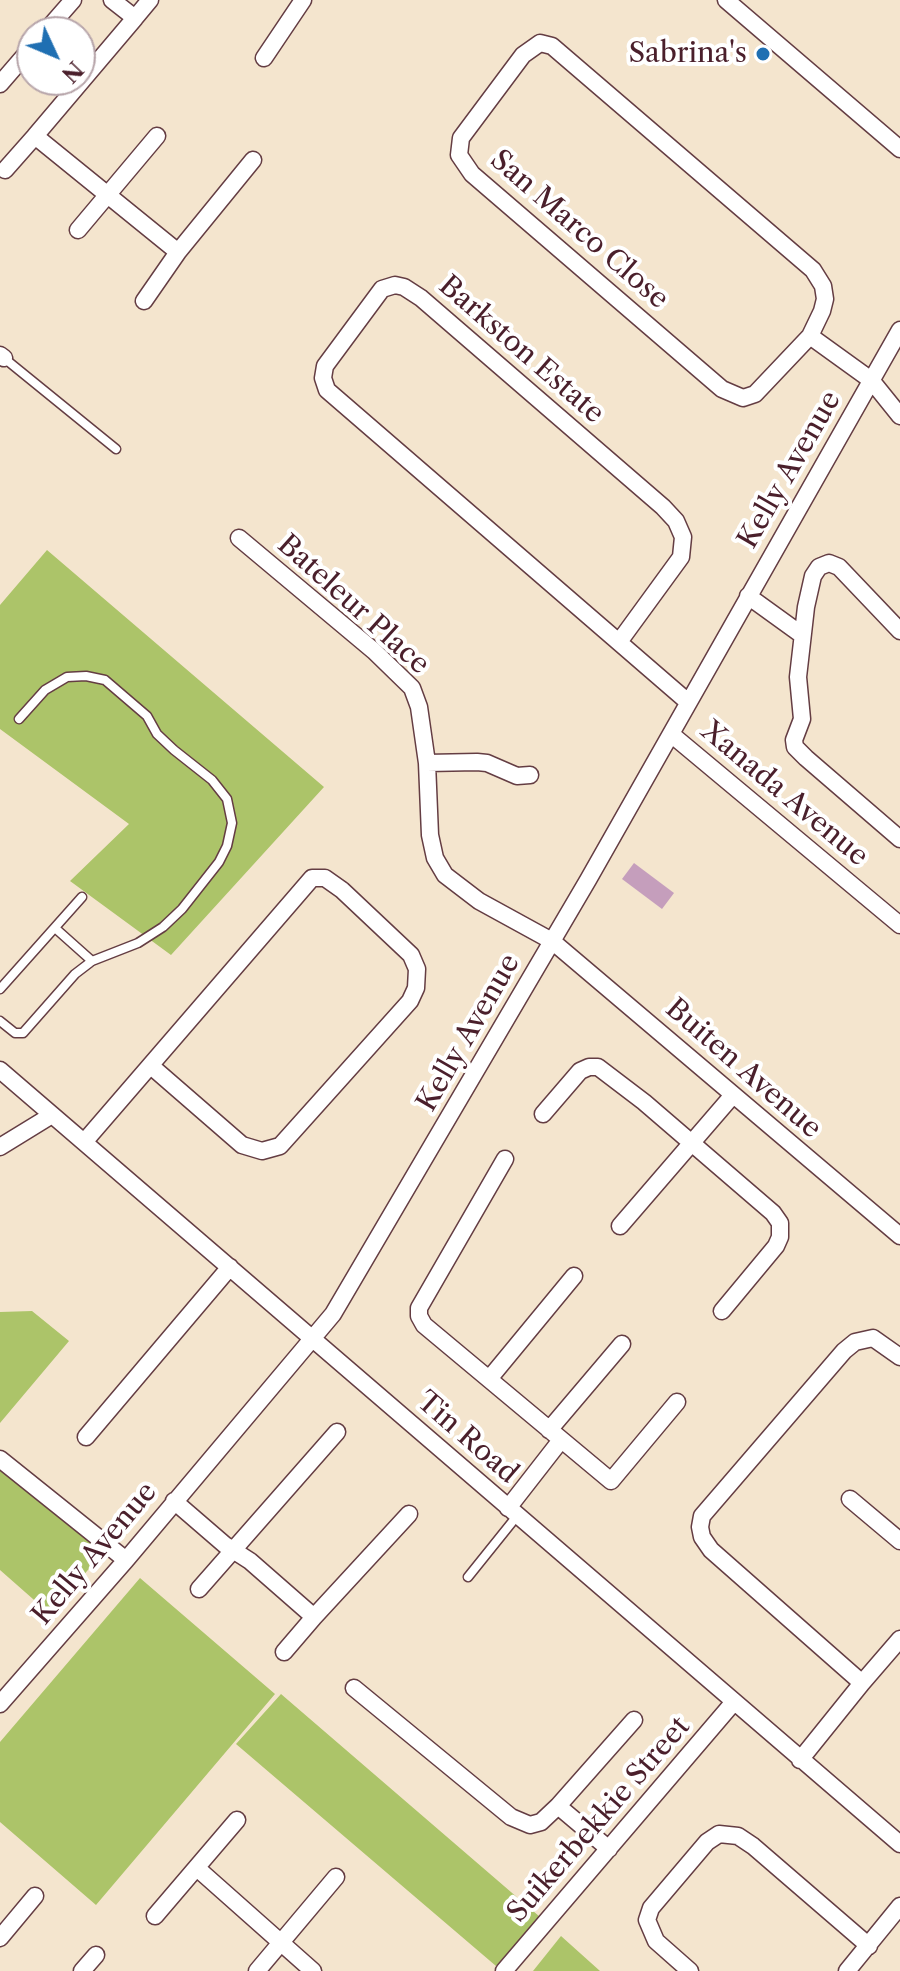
<!DOCTYPE html>
<html>
<head>
<meta charset="utf-8">
<style>
  body { margin:0 }
  #map { position:relative; width:900px; height:1971px; overflow:hidden; background:#f4e5ce; font-family:"Libre Caslon Text",serif }
  canvas { display:block }
  .north { position:absolute; left:16px; top:16px; width:80px; height:80px; box-sizing:border-box; background:#fff; border:2px solid #b7a5aa; border-radius:50%; rotate:134deg; font-size:22px; font-weight:700; line-height:32px; text-align:center; color:#4a1f2b }
  .north::after { content:''; display:block; margin:auto; width:28px; height:36px; background:#1f6fb2; clip-path:polygon(50% 0,100% 100%,50% 72%,0 100%) }
</style>
</head>
<body>
<div id="map">
<canvas width="900" height="1971"></canvas>
<div class="north">N</div>
</div>
<script>
const ctx = document.querySelector('canvas').getContext('2d');
ctx.lineJoin = 'round';
function paint(path, color) { ctx.fillStyle = color; ctx.fill(path, 'evenodd'); }
const poly = rows => new Path2D(rows.map(r => 'M' + r).join(''));
function stroke(path, color, width, dash) { ctx.strokeStyle = color; ctx.lineWidth = width; ctx.lineCap = dash ? 'butt' : 'round'; ctx.setLineDash(dash || []); ctx.stroke(path); }
function drawText(font, color, halo, rows, align = 'center') {
  ctx.font = font + ' "Libre Caslon Text",serif'; ctx.lineWidth = 8; ctx.setLineDash([]); ctx.textBaseline = 'middle'; ctx.strokeStyle = halo; ctx.fillStyle = color; for (const [text, x, y, turn = 0] of rows) {
    ctx.save(); ctx.translate(x, y); ctx.rotate((+turn || 0) * Math.PI / 180); ctx.textAlign = isNaN(turn) ? turn : align; if (halo) ctx.strokeText(text, 0, 0); ctx.fillText(text, 0, 0); ctx.restore();
  }
}
const green = poly([
  [47,550,324,787,171,955,70,881,129,824,0,729,0,605],
  [32,1311,69,1341,0,1423,0,1312],
  [0,1454,112,1542,50,1614,0,1570],
  [140,1578,275,1694,96,1905,0,1822,0,1742],
  [281,1694,540,1917,496,1966,236,1744],
  [561,1936,600,1971,533,1971]
]);
const building = poly([
  [634,863,674,893,662,909,622,879]
]);
const lane = poly([
  [4,358,116,449],
  [55,928,92,961],
  [0,989,82,897],
  [0,1021,15,1033,23,1033,75,974,92,961,138,943,163,927,182,909,219,862,227,846,232,823,227,799,212,780,174,750,157,734,147,716,105,680,86,676,67,677,45,690,19,719],
  [468,1577,517,1516]
]);
const street = poly([
  [112,0,135,18,35,136,178,252,253,160],
  [726,0,900,149],
  [135,18,150,0],
  [45,32,73,0],
  [264,58,303,0],
  [0,84,32,47],
  [5,170,35,136],
  [78,230,157,136],
  [144,301,178,252],
  [810,336,822,311,825,299,823,286,813,270,552,46,540,43,523,55,461,138,459,155,472,174,722,389,743,398,755,394,810,336,871,380,900,416],
  [0,355,4,358],
  [239,538,374,651,412,688,419,707,427,763,430,835,435,858,445,875,479,901,552,941,900,1236],
  [748,596,802,635],
  [900,631,839,567,829,563,819,567,813,576,806,607,798,677,802,719,794,740,795,747,806,758,900,839],
  [619,642,681,557,683,537,676,521,663,507,421,298,404,287,395,285,382,289,325,366,323,378,327,390,688,702],
  [671,734,900,925],
  [427,763,477,762,487,763,517,776,530,775],
  [0,1070,900,1844],
  [543,1114,580,1071,589,1067,598,1067,644,1102,773,1213,780,1223,780,1237,776,1246,722,1311],
  [85,1141,312,878,325,878,342,890,411,955,417,969,416,988,410,1001,280,1146,262,1151,242,1145,151,1066],
  [0,1147,52,1115],
  [505,1159,419,1308,419,1316,424,1325,611,1481,677,1402],
  [620,1226,733,1095],
  [900,1357,873,1338,855,1342,844,1351,702,1516,700,1527,702,1537,711,1550,862,1683,900,1639],
  [489,1379,574,1276],
  [549,1430,622,1344],
  [86,1437,230,1267],
  [0,1459,126,1560],
  [850,1499,900,1541],
  [174,1501,225,1545,250,1561,314,1617,409,1514],
  [508,1508,561,1440],
  [199,1589,337,1432],
  [284,1652,314,1617],
  [354,1688,511,1817,530,1825,541,1822,558,1806,634,1720],
  [0,1704,126,1560,333,1314,588,880,900,330],
  [800,1760,862,1683],
  [558,1806,609,1849],
  [198,1869,313,1971],
  [155,1916,237,1820],
  [0,1938,35,1896],
  [82,1971,96,1955],
  [257,1971,336,1877],
  [504,1971,733,1703],
  [690,1971,656,1941,647,1920,651,1908,707,1842,719,1834,738,1836,753,1846,869,1946],
  [847,1971,900,1906]
]);
const markers = [
  [763,54,8,"#1f6fb2"]
];
const poiNames = [
  ["Sabrina's",747,54]
];
const streetNames = [
  ["San Marco Close",579,230,41],
  ["Barkston Estate",521,350,41],
  ["Kelly Avenue",790,470,-60],
  ["Bateleur Place",353,605,42],
  ["Xanada Avenue",784,794,40],
  ["Kelly Avenue",469,1033,-60],
  ["Buiten Avenue",743,1069,41],
  ["Tin Road",467,1438,41],
  ["Kelly Avenue",95,1554,-50],
  ["Suikerbekkie Street",599,1820,-49]
];
paint(green, '#acc469');
paint(building, '#c59ebc');
stroke(lane, '#643d43', 11);
stroke(street, '#643d43', 19);
stroke(lane, '#fff', 8);
stroke(street, '#fff', 16);
for (const [x, y, r, color] of markers) { const dot = new Path2D(); dot.arc(x, y, r, 0, 2 * Math.PI); ctx.fillStyle = color; ctx.fill(dot); stroke(dot, '#fff', 3); }
drawText('28px', '#4a1f2b', '#fff', poiNames, 'right');
drawText('28px', '#4a1f2b', '#fff', streetNames);
</script>
</body>
</html>
